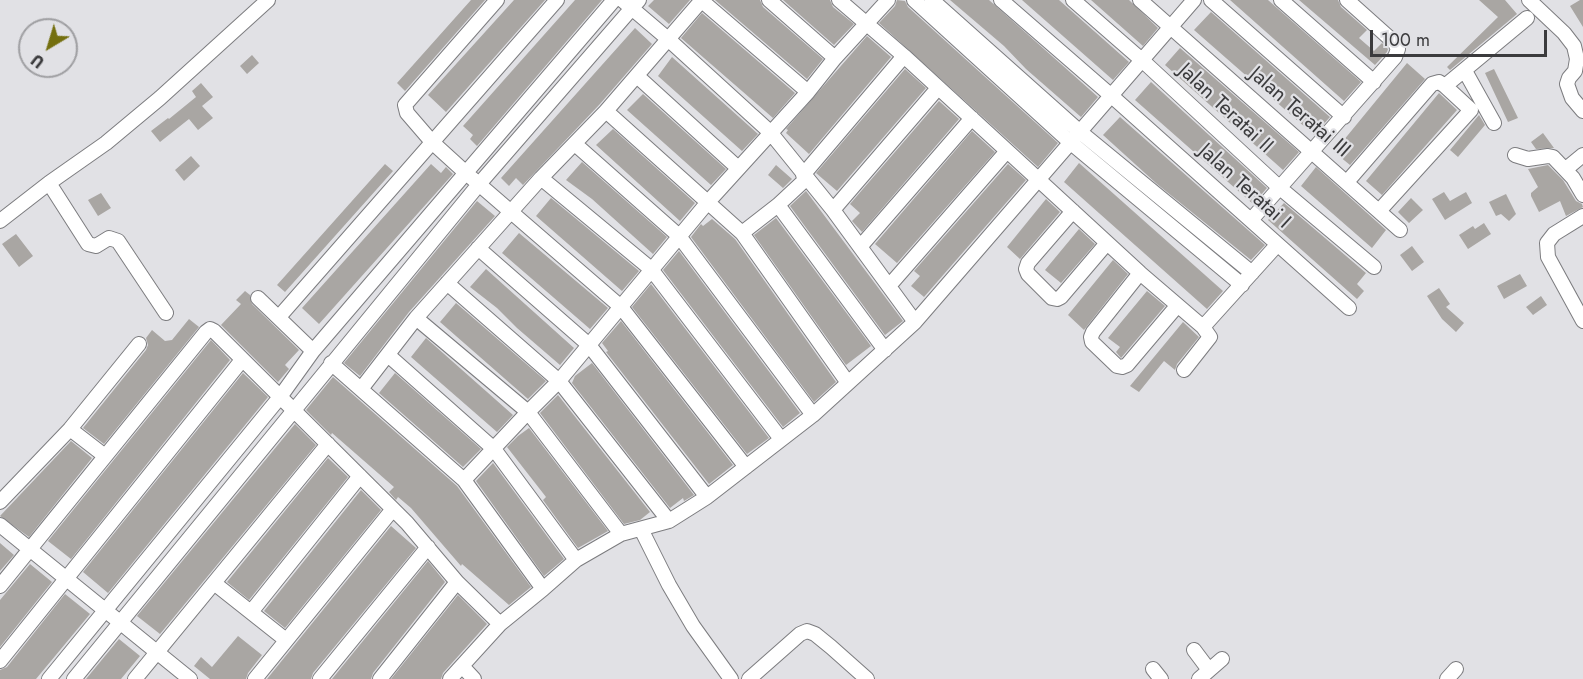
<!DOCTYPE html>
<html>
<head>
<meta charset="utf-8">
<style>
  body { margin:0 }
  #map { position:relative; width:1583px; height:679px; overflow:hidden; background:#e1e1e5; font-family:Jost,sans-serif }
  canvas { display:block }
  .north { position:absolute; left:18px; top:18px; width:60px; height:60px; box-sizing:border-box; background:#e1e1e5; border:2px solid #9f9fa2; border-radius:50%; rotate:218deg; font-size:16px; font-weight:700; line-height:24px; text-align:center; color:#3b3b3d }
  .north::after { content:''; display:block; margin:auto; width:21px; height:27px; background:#746f0f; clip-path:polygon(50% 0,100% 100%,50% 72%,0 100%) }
  .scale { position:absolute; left:1370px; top:30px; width:177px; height:27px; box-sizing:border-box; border:3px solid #3b3b3d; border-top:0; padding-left:8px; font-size:18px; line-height:21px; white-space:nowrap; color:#3b3b3d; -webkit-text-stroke:4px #e1e1e5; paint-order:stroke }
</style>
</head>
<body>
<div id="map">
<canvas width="1583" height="679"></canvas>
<div class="north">U</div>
<div class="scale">100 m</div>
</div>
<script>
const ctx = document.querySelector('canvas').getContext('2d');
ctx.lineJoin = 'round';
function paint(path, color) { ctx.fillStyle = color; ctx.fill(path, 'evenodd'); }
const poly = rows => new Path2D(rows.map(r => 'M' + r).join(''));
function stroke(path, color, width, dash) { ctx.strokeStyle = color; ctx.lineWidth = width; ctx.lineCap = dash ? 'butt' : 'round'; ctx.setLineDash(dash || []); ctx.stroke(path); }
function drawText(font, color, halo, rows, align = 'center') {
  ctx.font = font + ' Jost,sans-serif'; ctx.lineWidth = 4.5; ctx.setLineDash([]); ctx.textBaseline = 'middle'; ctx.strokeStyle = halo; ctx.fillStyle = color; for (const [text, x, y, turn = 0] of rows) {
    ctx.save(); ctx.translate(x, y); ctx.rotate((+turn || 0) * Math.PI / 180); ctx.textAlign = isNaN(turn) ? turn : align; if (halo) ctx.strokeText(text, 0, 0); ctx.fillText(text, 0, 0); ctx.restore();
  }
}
const building = poly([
  [471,0,485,0,405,91,397,83],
  [514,0,545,0,446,112,428,95],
  [575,0,602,0,477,146,470,139,473,135,463,126],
  [654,0,690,0,669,24,648,6],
  [715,0,760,0,763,7,823,59,807,79],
  [783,0,830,0,833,7,854,24,834,45],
  [897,0,905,1,908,7,1058,143,1038,167,879,23,895,6],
  [950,0,989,0,1098,97,1081,117,1026,69,1004,46],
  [1022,0,1059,0,1129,62,1113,80],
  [1091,0,1129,0,1158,28,1143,46],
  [1230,0,1268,0,1361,82,1344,101],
  [1299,0,1338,0,1341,7,1367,30,1359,38,1374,51,1382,43,1388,49,1387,52,1375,65],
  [1479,0,1505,0,1517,14,1450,70,1447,67,1498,17],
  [1580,0,1583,0,1583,27,1570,6],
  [1211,12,1330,117,1314,135,1194,30],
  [702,13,795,93,773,118,681,38],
  [635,28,652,44,599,105,523,185,516,178,509,186,501,178],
  [867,36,891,57,809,154,786,133,788,130,786,129],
  [1180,48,1299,152,1283,170,1165,65],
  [252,55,259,63,247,74,240,66],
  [672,57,758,134,742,151,658,76],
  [1407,63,1425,79,1350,165,1334,152],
  [905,69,926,88,837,191,816,173],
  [1494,69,1518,118,1508,122,1485,73],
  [1151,82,1267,188,1253,204,1135,100],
  [201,83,213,97,202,106,213,118,198,130,189,119,160,142,151,131,168,118,169,119,196,97,192,91],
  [1439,93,1457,110,1382,195,1366,181],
  [643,94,726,169,711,185,627,110],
  [939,101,959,119,862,232,852,221,860,213,850,204],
  [1479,115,1485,125,1458,157,1450,150],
  [1120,117,1265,245,1251,260,1157,184,1103,135],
  [613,129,695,203,680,221,596,145],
  [972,131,995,152,897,263,875,244],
  [1543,133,1554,148,1536,149,1531,142],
  [191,156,200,166,184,181,175,170],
  [582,162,667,237,653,254,592,199,566,180],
  [1079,163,1223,291,1207,309,1064,182],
  [385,164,393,171,285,292,277,285],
  [431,164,441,173,446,167,453,174,319,324,302,308],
  [1008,164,1026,180,924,297,911,286,920,276,914,271],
  [776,165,792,179,783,188,768,175],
  [1548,165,1563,180,1576,201,1582,204,1583,207,1566,216,1560,201,1539,212,1531,196,1531,193,1538,187,1528,169],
  [1316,167,1386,230,1372,248,1301,186],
  [806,191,903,321,885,335,790,206],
  [1444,192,1450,201,1466,192,1472,203,1445,220,1432,199],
  [101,193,111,208,98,216,88,200],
  [1506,194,1516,214,1509,221,1501,214,1496,216,1489,202],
  [551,198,639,271,622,291,536,216],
  [1411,198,1423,210,1409,223,1398,212],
  [1046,199,1060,212,1020,259,1007,247],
  [477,201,495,216,409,312,360,376,344,363],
  [1284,203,1366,273,1357,284,1364,291,1357,299,1268,220],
  [776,218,871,346,846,365,754,235],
  [712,219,735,239,836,382,814,402,691,237,701,224,703,226],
  [1484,223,1491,234,1468,249,1459,235,1473,226,1475,229],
  [1079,229,1095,244,1061,283,1045,270],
  [519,233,608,308,590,329,502,253],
  [16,234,33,256,19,267,2,244],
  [1412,246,1424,262,1412,271,1400,255],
  [679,251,800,413,783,427,663,270],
  [1113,260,1128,274,1084,330,1068,315],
  [486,269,574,348,560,365,517,328,497,308,470,287],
  [1520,274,1527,286,1504,299,1497,286],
  [651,284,769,438,747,454,632,307],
  [1439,288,1450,304,1446,307,1464,323,1456,332,1442,319,1427,296],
  [245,291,250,295,252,304,299,350,285,365,289,369,278,382,221,325,241,304,236,300],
  [1147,291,1165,306,1121,358,1116,352,1120,347,1108,338],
  [1541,296,1547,305,1533,315,1526,307],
  [456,303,546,381,528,399,440,322],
  [189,319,199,327,104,444,83,428,146,350,148,345,146,338,152,330,165,341,172,340],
  [621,321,733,465,709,484,606,352,608,351,602,343],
  [1183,322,1199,337,1177,364,1175,370,1164,361,1139,392,1130,386],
  [426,338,513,415,497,432,411,357],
  [211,340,230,360,71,559,48,541],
  [592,363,694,495,684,501,683,498,670,508,572,383,575,376],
  [243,373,268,397,108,593,83,572],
  [395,373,481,449,463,467,379,393],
  [333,377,457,486,531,587,509,605,462,564,461,566,411,508,398,497,396,500,389,492,394,487,332,433,331,435,306,410],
  [558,395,650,512,640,520,624,524,540,413],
  [295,424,316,445,160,634,137,616],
  [529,428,608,531,578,548,543,500,546,497,507,447,518,436],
  [71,441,92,458,29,537,0,516],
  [328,458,348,477,249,600,227,582],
  [493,463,564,559,544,576,476,481],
  [361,490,381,510,285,628,264,611],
  [391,526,416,548,313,673,311,679,267,679],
  [0,543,14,555,0,571],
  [428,561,445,582,373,673,371,679,332,679],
  [30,564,52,582,0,647,0,600],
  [65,594,90,614,36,679,0,679,0,670,7,667],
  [458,595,487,624,443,673,441,679,391,679],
  [238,636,262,655,248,673,246,679,210,679,194,666,201,657,212,667],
  [119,639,140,656,121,679,86,679]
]);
const street = poly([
  [497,0,405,105,407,113,432,142,466,173,621,307,746,467],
  [622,0,668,39,770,132,833,210,915,322],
  [769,0,835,58],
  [839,0,904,56,1140,273,1203,327,1210,337,1184,370],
  [914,0,1070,142,1242,285],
  [932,0,1079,131,1252,273],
  [1001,0,1115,99,1349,308],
  [1073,0,1144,62,1280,188,1374,267],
  [1140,0,1400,230],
  [1211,0,1344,117],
  [1281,0,1374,82],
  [1529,0,1564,33,1574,46,1577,59,1575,71,1569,78,1567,84,1572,98,1583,111],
  [702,1,808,92],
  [1465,71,1494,123],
  [637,76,738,168],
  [1445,86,1527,18],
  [606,111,742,233,848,383],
  [575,144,679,236,813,415],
  [1515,155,1528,159,1548,156,1553,157,1573,178,1583,195],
  [1566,169,1583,155],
  [803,175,904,56],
  [541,178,651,269,781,439],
  [1347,182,1432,84,1439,82,1445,86,1471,110,1379,211],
  [49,183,88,244,96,246,109,238,118,241,166,313],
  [778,205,885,350],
  [833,210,938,88],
  [1073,211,1028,263,1026,269,1028,274,1052,298,1057,299,1061,297,1107,243],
  [1583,216,1554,234,1547,243,1548,257,1583,321],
  [1251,220,1395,57,1398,49,1395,43,1347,0],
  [0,221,49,183,106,143,160,98,268,0],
  [742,233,778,205,807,178],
  [860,247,972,118],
  [478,248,589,345,707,497],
  [1140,273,1093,332,1091,337,1092,342,1117,366,1122,367,1127,365,1177,306],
  [447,283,559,381,669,521],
  [889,286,1007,151],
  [258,298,313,351],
  [279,317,557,0],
  [416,318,528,412,621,534],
  [1203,327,1277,245],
  [388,355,494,449,576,560],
  [331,363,464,480,528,412,559,381,708,202,808,92,835,58,888,0],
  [361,389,416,318,541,178,606,111,702,0],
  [70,429,105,456],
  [464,480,543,589],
  [0,502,70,429,139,344],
  [0,525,190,679],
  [641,529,669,585,693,626,731,679],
  [214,583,286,640],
  [0,586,206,332,210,329,214,331,407,523,457,582,500,624,450,679],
  [251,612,360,476],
  [500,624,543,589,576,560,621,534,669,521,707,497,813,415,915,322,1194,0],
  [1194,650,1209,670],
  [0,661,242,360],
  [462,666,474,679],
  [1153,669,1161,679],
  [49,679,280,397,313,351,614,0],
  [74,679,480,183,639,0],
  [135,679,328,444],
  [255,679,393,509],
  [320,679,428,547],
  [380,679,457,582],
  [749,679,800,634,807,631,815,634,831,647,867,679],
  [1199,679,1222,659],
  [1447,679,1456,669]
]);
const streetNames = [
  ["Jalan Teratai II",1225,109,43],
  ["Jalan Teratai III",1299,113,41],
  ["Jalan Teratai I",1244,187,42]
];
paint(building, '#a9a6a3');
stroke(street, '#7c7c7f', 16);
stroke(street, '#fff', 14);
drawText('21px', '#3b3b3d', '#e1e1e5', streetNames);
</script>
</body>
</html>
